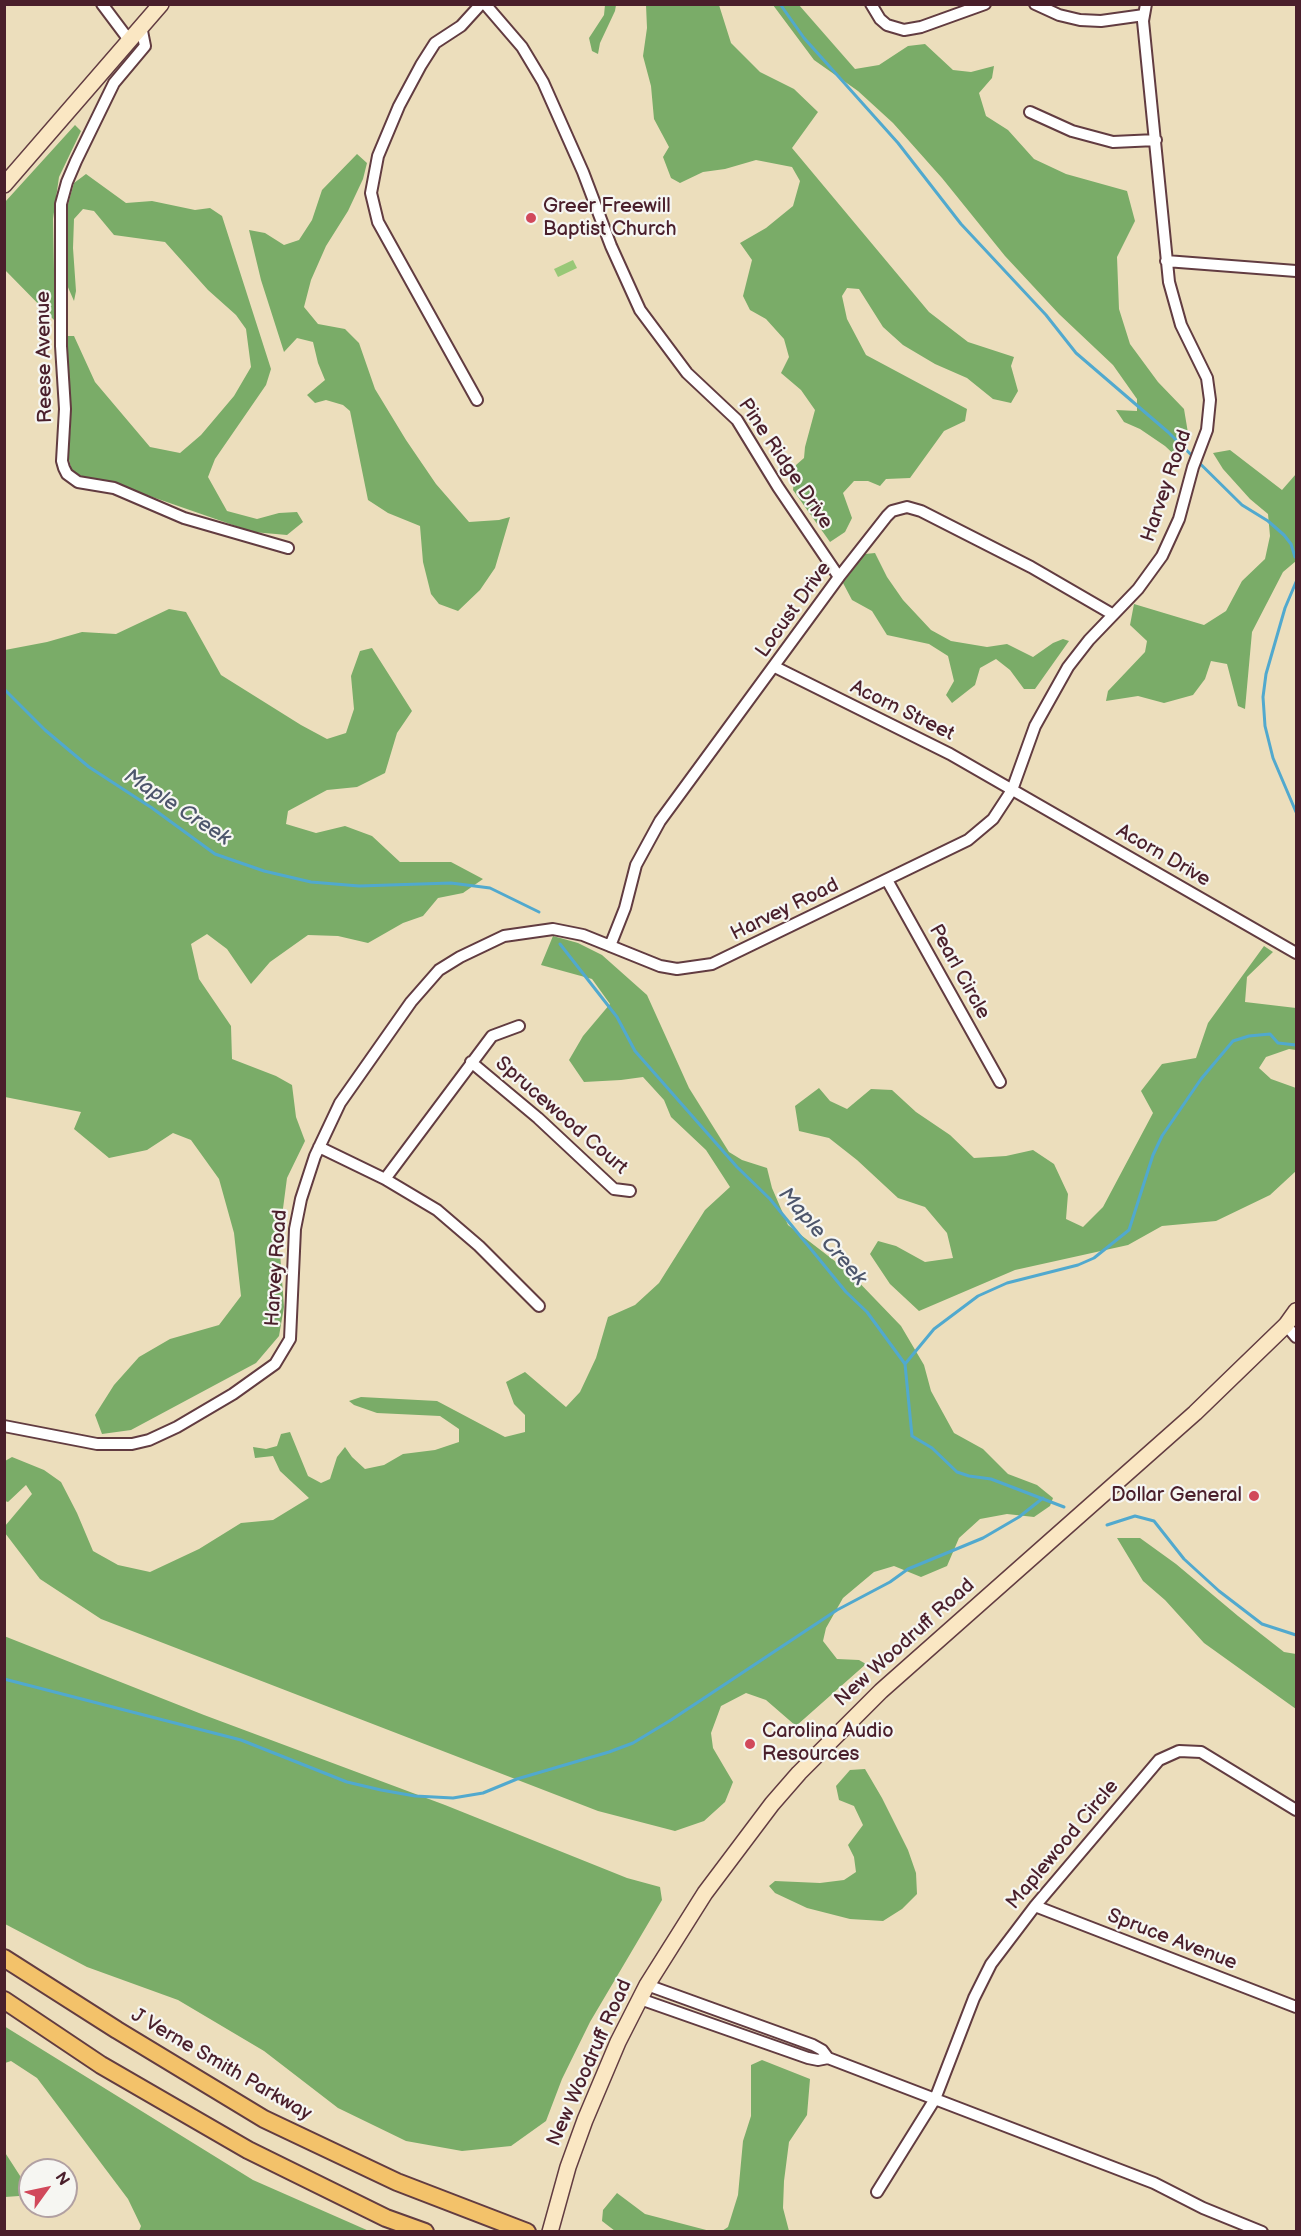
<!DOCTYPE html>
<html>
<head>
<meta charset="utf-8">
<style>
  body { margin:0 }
  #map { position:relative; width:1301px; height:2236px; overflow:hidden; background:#ecdebc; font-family:"Balsamiq Sans",sans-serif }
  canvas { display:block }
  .frame { position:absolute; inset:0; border:6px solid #4a1f2b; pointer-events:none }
  .north { position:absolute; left:18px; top:2158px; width:60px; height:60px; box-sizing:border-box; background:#f6f6f2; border:2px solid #b1a0a2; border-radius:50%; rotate:57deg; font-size:16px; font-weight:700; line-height:24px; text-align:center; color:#4a1f2b }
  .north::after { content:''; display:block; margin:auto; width:21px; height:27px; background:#d1495b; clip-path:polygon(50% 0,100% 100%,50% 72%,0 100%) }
</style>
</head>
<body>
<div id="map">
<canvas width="1301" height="2236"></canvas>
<div class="frame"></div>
<div class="north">N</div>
</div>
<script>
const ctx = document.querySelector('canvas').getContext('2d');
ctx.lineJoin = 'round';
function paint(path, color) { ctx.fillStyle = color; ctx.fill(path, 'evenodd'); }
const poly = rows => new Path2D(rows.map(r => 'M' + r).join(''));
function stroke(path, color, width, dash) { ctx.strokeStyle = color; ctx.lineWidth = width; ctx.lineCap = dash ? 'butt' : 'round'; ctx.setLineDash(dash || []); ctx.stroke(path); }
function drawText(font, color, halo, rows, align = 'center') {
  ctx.font = font + ' "Balsamiq Sans",sans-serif'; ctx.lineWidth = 4.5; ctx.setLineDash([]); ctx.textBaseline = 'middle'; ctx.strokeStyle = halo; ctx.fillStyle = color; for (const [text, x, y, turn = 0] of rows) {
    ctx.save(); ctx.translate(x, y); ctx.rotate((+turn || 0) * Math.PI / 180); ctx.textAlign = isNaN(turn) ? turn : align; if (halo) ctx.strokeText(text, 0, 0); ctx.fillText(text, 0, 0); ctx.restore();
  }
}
const green = poly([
  [573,260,577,268,558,277,554,269]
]);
const forest = poly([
  [605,5,616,5,615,11,600,43,598,54,592,51,589,38,604,15],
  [646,5,719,5,731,43,760,72,794,89,818,112,792,148,929,312,968,342,1014,357,1011,366,1018,391,1011,403,993,399,967,378,935,364,903,345,883,327,859,289,847,288,842,296,847,319,866,355,967,409,965,421,944,431,910,478,886,479,880,486,868,481,854,481,843,493,852,518,845,532,830,542,793,490,796,465,804,458,805,447,815,410,801,390,781,373,789,357,784,339,766,319,750,310,743,296,752,260,740,243,766,228,793,206,800,181,792,167,756,160,725,169,703,172,680,183,671,178,663,157,669,147,654,119,651,86,643,56,647,28],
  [773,5,799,5,855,69,879,65,908,46,925,44,953,70,971,72,994,66,992,78,979,93,986,116,1008,130,1034,159,1066,174,1127,191,1135,221,1117,257,1119,309,1130,344,1158,382,1184,409,1188,433,1181,461,1165,446,1140,429,1124,422,1116,410,1137,411,1137,399,1113,365,1059,314,1005,256,942,178,893,123,858,91,814,60],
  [75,125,81,131,59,177,53,219,55,321,5,270,5,202],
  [357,154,367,163,363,179,348,211,326,246,311,280,304,307,318,324,345,329,359,343,375,389,406,440,436,484,469,522,499,520,510,517,495,568,480,590,458,611,439,604,431,594,423,562,420,526,388,513,368,500,350,411,343,405,326,400,315,403,307,395,325,380,318,363,313,342,297,338,284,352,261,280,249,230,265,233,284,245,299,240,312,220,322,190],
  [86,174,126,203,152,201,195,210,210,208,222,216,271,369,266,385,215,459,208,477,227,511,257,519,279,513,297,512,303,522,287,535,253,532,112,483,90,480,72,472,68,455,71,422,65,347,67,336,74,336,95,382,150,447,180,453,201,435,234,396,251,367,246,329,236,315,208,290,165,242,114,235,94,211,83,209,74,219,73,248,76,291,74,301,67,285,67,208,74,183],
  [1230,450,1282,490,1296,474,1296,561,1283,572,1252,632,1245,709,1238,706,1227,664,1211,661,1205,679,1193,695,1164,703,1138,696,1106,701,1108,691,1145,652,1147,641,1130,625,1134,604,1204,625,1226,611,1242,581,1265,559,1270,536,1268,514,1250,499,1223,469,1213,453],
  [875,553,887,577,903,600,931,630,951,641,987,647,1007,644,1033,657,1053,643,1063,639,1069,641,1035,689,1024,689,1010,670,996,659,980,668,975,685,952,703,946,695,954,681,948,656,929,644,887,635,872,611,852,600,843,583,865,554],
  [169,609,186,612,221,675,301,725,327,739,346,733,354,709,351,676,360,651,372,648,412,711,397,733,385,773,357,787,327,790,288,811,286,824,316,833,345,826,372,836,400,862,451,862,483,879,463,893,438,898,423,916,403,923,368,943,338,936,308,935,270,962,251,984,227,949,207,934,191,944,199,979,231,1026,232,1059,276,1076,292,1085,296,1117,305,1141,287,1178,279,1239,284,1307,279,1336,256,1363,131,1430,102,1434,95,1415,114,1385,139,1357,170,1339,219,1325,241,1296,234,1233,219,1179,191,1140,173,1133,147,1150,109,1158,74,1129,81,1112,5,1097,5,650,47,642,82,632,116,634],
  [553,936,578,943,602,955,647,995,689,1088,729,1152,742,1160,767,1168,772,1188,788,1225,849,1272,901,1326,924,1365,931,1391,954,1433,983,1449,1008,1474,1037,1485,1053,1498,1050,1506,1034,1517,1007,1514,980,1519,959,1538,947,1566,921,1577,894,1566,874,1572,843,1598,826,1628,823,1641,837,1659,859,1660,866,1664,796,1726,766,1700,746,1693,721,1706,711,1733,713,1748,733,1782,725,1802,704,1821,675,1831,598,1811,101,1619,40,1579,5,1533,5,1526,32,1494,26,1485,8,1502,5,1501,5,1461,12,1457,44,1470,61,1482,77,1513,93,1551,118,1565,150,1572,199,1549,241,1523,273,1520,309,1498,280,1471,273,1456,255,1458,253,1447,266,1449,277,1446,281,1434,290,1432,308,1476,321,1483,330,1479,337,1457,345,1447,352,1457,365,1469,384,1465,403,1454,435,1450,459,1442,459,1429,440,1416,377,1413,354,1405,349,1401,361,1397,437,1401,505,1437,525,1432,525,1415,514,1404,506,1382,525,1372,566,1407,580,1392,596,1358,608,1317,635,1305,659,1283,705,1210,730,1187,706,1150,671,1117,664,1100,643,1077,621,1080,584,1082,569,1060,583,1036,610,1004,592,979,541,965],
  [1264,946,1273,952,1247,977,1245,1002,1296,1008,1296,1050,1289,1049,1266,1057,1259,1068,1271,1079,1296,1088,1296,1171,1270,1195,1216,1221,1162,1226,1128,1245,1015,1270,919,1311,890,1284,870,1254,878,1241,896,1246,925,1262,953,1258,947,1233,925,1207,898,1198,857,1160,829,1138,799,1131,795,1106,819,1088,830,1101,847,1109,871,1089,892,1090,916,1112,950,1135,974,1158,1006,1156,1033,1150,1054,1164,1068,1194,1066,1219,1083,1227,1103,1207,1153,1113,1141,1091,1162,1064,1196,1058,1208,1023],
  [1117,1538,1140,1538,1176,1564,1238,1616,1284,1652,1296,1654,1296,1709,1204,1643,1165,1600,1143,1581],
  [4,1636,204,1715,445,1805,627,1878,660,1887,662,1900,590,2022,562,2079,546,2121,511,2146,462,2151,406,2141,338,2108,264,2051,178,2000,87,1967,5,1924],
  [865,1769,882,1798,908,1850,916,1873,917,1894,902,1909,883,1921,850,1919,807,1908,775,1893,769,1886,775,1881,820,1883,844,1880,856,1872,854,1857,848,1845,863,1825,854,1806,839,1800,836,1786,850,1770],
  [4,2026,253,2180,369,2231,139,2231,141,2226,128,2199,37,2078,11,2061,5,2063],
  [762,2060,810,2079,807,2115,789,2142,784,2181,783,2208,789,2231,722,2231,728,2227,738,2195,743,2141,751,2116,751,2065],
  [4,2151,24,2182,19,2196,5,2197],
  [617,2193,645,2214,710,2231,615,2231,602,2221,603,2210]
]);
const stream = poly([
  [780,4,804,38,898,143,961,224,1046,315,1076,353,1168,432,1242,505,1268,521,1284,535,1291,544,1295,557],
  [1296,582,1285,608,1266,674,1263,697,1265,726,1273,758,1296,812],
  [4,689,45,730,89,767,152,808,215,854,264,871,311,882,359,886,451,883,490,888,539,912],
  [560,944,617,1017,635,1051,737,1167,770,1199,846,1292,867,1312,905,1364,912,1436,932,1448,957,1472,969,1476,991,1479,1064,1507],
  [905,1364,934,1329,978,1296,1007,1283,1078,1265,1094,1258,1129,1230,1153,1155,1162,1136,1201,1079,1233,1041,1249,1036,1270,1034,1278,1043,1296,1045],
  [1107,1525,1135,1516,1154,1521,1184,1559,1219,1591,1262,1624,1296,1635],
  [4,1679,241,1740,347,1782,381,1790,415,1796,453,1798,483,1793,517,1779,609,1752,633,1743,671,1720,837,1610,890,1582,908,1569,983,1538,1019,1517,1043,1498]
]);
const street = poly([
  [102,4,129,40],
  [485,4,522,47,543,82,583,172,611,246,640,310,687,373,737,420,778,487,839,577],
  [871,4,880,19,887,25,904,30,921,27,985,4],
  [1035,4,1059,15,1080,20,1101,21,1144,15],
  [141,26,145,46,114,83,76,161,67,182,61,204,61,346,65,409,62,461,64,468,67,474,78,482,114,488,184,518,288,548],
  [1030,112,1072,131,1113,142,1156,140],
  [1166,261,1296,271],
  [477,400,378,222,371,193,378,156,399,106,421,65,435,43,461,26,481,4],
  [775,667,950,754,1296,953],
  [887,880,1000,1082],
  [610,946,625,908,636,865,660,821,839,577,887,516,892,511,907,507,921,511,1031,567,1112,614],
  [471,1062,538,1118,614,1189,630,1191],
  [319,1147,385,1179,437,1210,479,1246,539,1306],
  [385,1179,492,1036,519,1026],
  [1286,1325,1296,1337],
  [4,1426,97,1444,132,1444,149,1440,177,1427,233,1394,275,1364,290,1339,295,1229,301,1199,315,1156,340,1103,411,1002,439,970,460,957,504,936,553,929,583,935,660,966,677,969,712,964,968,840,993,819,1012,790,1035,726,1068,667,1089,640,1138,589,1162,556,1179,519,1193,467,1207,430,1210,400,1207,378,1181,325,1169,282,1143,21,1146,4],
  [1035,1906,1296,2007],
  [647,1985,813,2045,822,2050,828,2058],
  [640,1999,808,2058,818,2060,828,2058,1154,2183,1203,2208,1262,2232],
  [877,2192,935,2099,974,1998,991,1964,1035,1906,1159,1760,1179,1751,1201,1752,1296,1810]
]);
const secondary = poly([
  [4,185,161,4],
  [550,2232,568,2167,585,2120,618,2042,647,1985,705,1893,772,1804,799,1773,881,1691,1195,1413,1286,1325,1296,1311]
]);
const primary = poly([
  [4,1958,117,2030,264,2119,397,2182,527,2232],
  [4,2000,101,2065,248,2150,386,2218,425,2232]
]);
const markers = [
  [531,218,6,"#d1495b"],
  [1254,1496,6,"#d1495b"],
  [750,1744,6,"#d1495b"]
];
const poiNames = [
  ["Greer Freewill",543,207],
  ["Baptist Church",543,230],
  ["Dollar General",1242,1496,"right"],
  ["Carolina Audio",762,1732],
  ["Resources",762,1755]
];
const streetNames = [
  ["Reese Avenue",45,357,-91],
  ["Pine Ridge Drive",785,464,56],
  ["Harvey Road",1167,486,-71],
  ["Locust Drive",794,610,-54],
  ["Acorn Street",902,711,26],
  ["Acorn Drive",1163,856,30],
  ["Harvey Road",785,910,-26],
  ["Pearl Circle",959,972,61],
  ["Sprucewood Court",561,1116,41],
  ["Harvey Road",277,1268,-86],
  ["New Woodruff Road",905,1643,-42],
  ["Maplewood Circle",1063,1845,-50],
  ["Spruce Avenue",1172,1940,21],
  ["New Woodruff Road",590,2063,-66],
  ["J Verne Smith Parkway",221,2065,30]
];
const waterNames = [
  ["Maple Creek",177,808,33],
  ["Maple Creek",822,1237,49]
];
paint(green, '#98c877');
paint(forest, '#7aac68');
stroke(stream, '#51a9ce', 3);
stroke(street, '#623c41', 14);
stroke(secondary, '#623c41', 18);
stroke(primary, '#623c41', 20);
stroke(street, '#fff', 10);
stroke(secondary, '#fae7c3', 15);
stroke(primary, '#f3c26a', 16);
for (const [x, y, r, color] of markers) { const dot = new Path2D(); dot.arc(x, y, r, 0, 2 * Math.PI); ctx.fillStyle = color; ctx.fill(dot); stroke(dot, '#f6f6f2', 2); }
drawText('20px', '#4a1f2b', '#f6f6f2', poiNames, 'left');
drawText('20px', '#4a1f2b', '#f6f6f2', streetNames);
drawText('italic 21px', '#4d566c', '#f6f6f2', waterNames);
</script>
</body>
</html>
